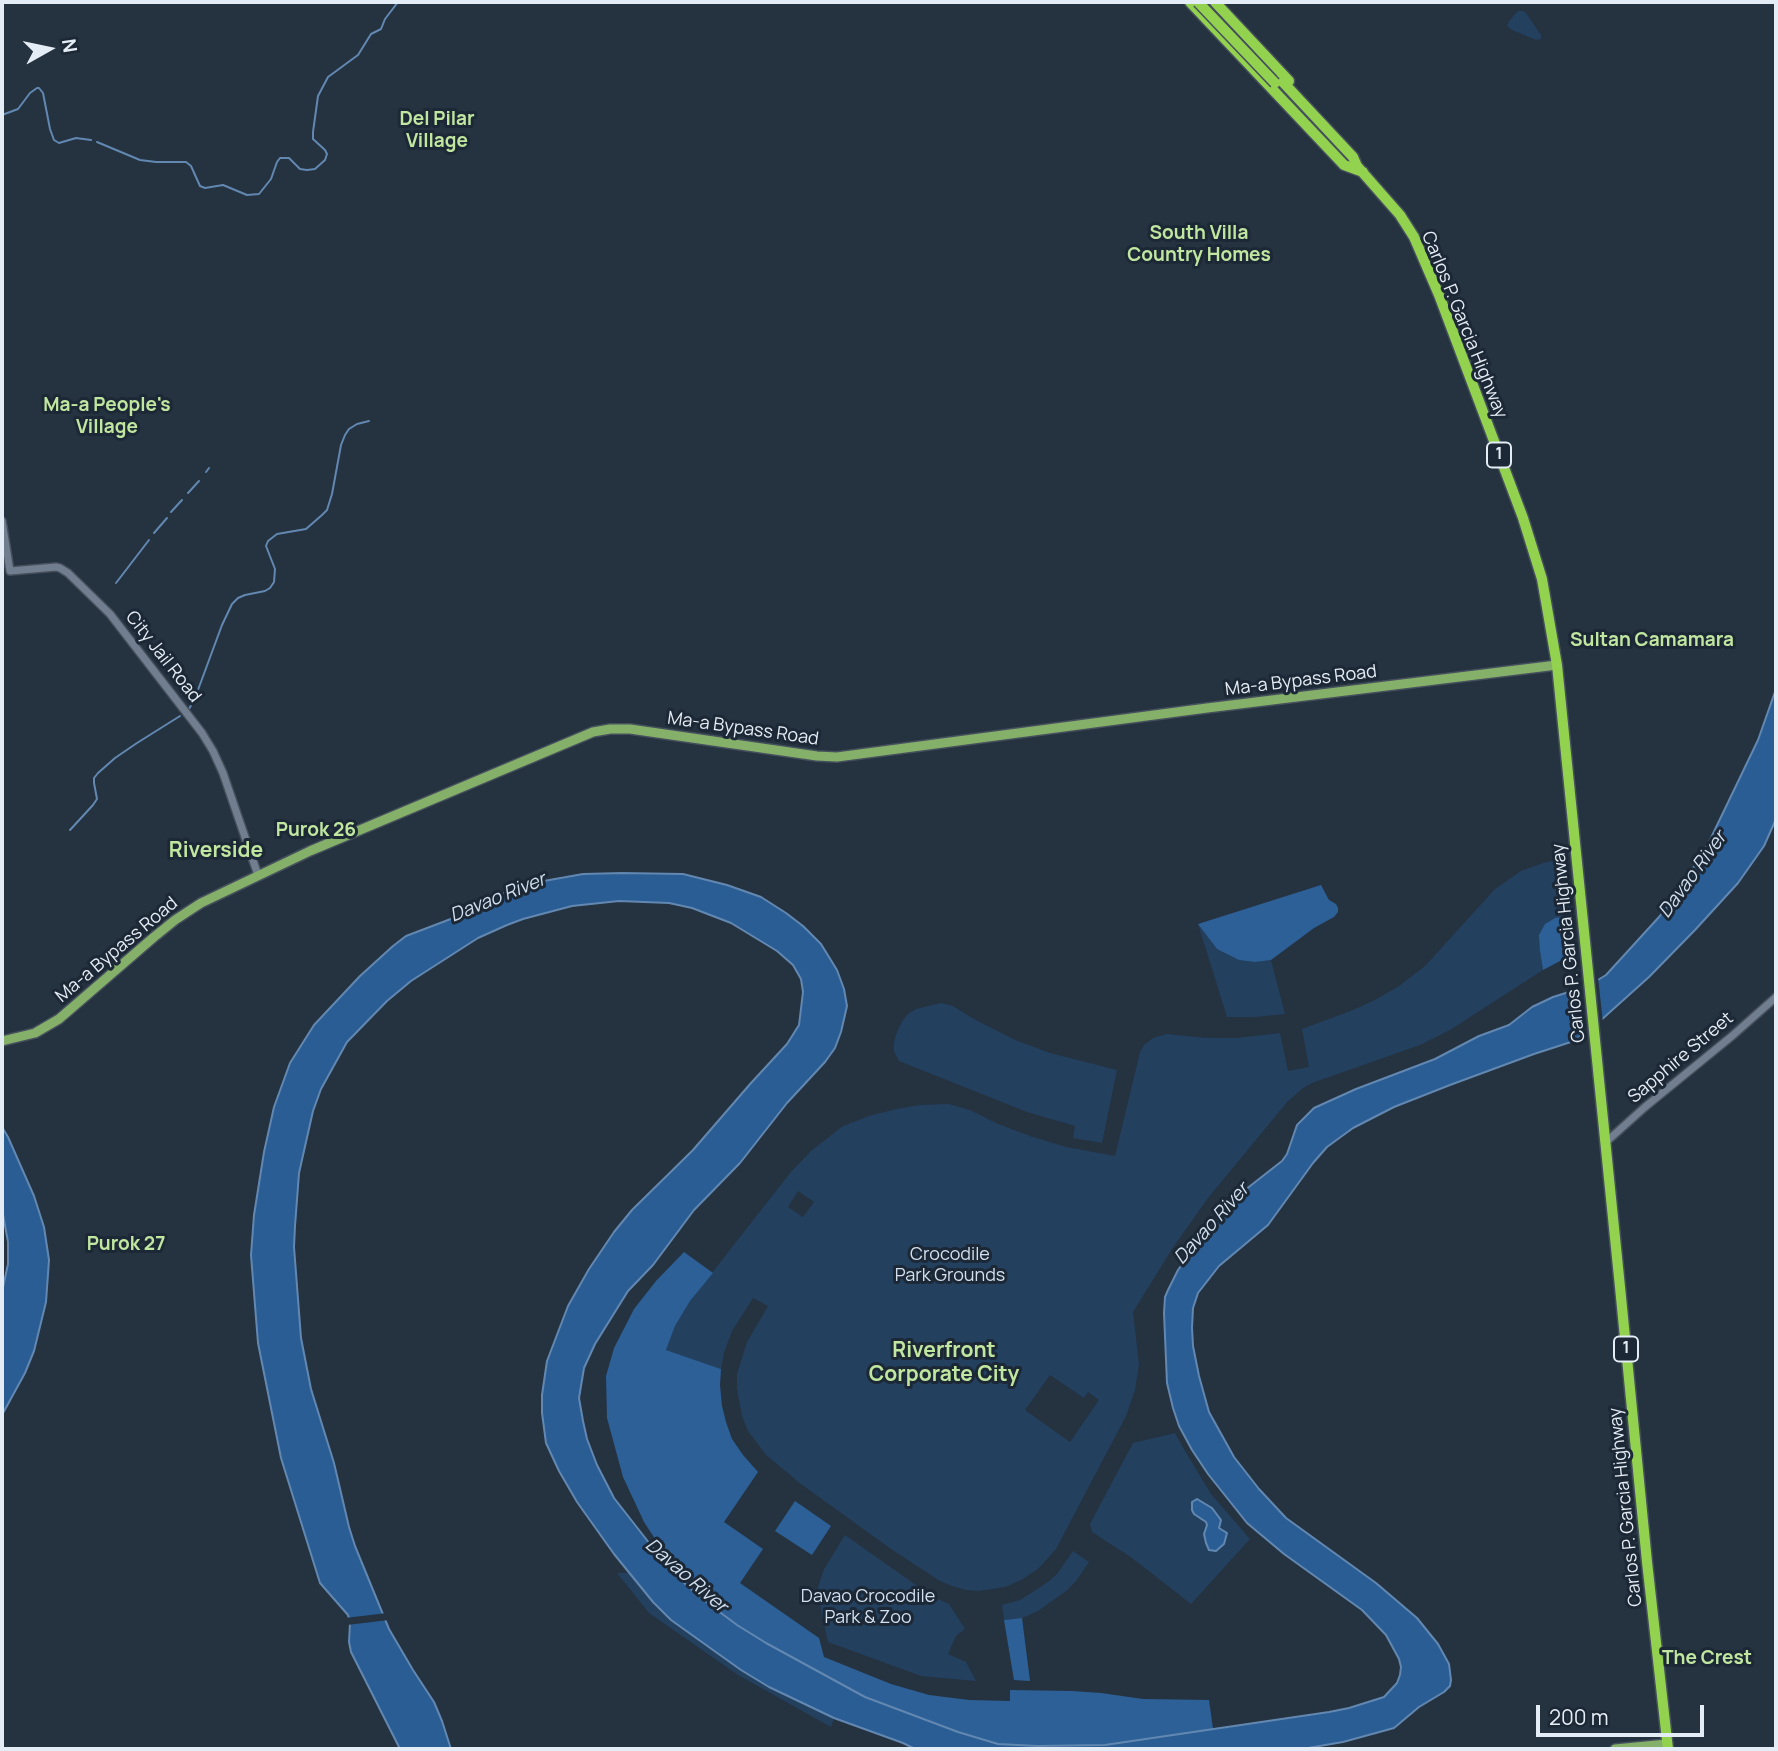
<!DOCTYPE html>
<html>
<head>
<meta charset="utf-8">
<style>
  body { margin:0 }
  #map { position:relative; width:1778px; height:1751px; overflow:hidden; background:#253240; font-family:Manrope,sans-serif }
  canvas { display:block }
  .frame { position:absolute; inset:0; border:4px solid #e4ecf5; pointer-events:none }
  .north { position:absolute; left:14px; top:14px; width:70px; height:70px; -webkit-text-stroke:5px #1c2835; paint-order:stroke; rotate:81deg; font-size:19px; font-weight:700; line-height:28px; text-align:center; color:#e4ecf5 }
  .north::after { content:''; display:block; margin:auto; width:24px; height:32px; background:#e4ecf5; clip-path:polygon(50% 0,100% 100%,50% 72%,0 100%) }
  .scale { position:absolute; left:1536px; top:1705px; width:168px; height:32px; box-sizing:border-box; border:4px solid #e4ecf5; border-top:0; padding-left:9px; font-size:21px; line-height:24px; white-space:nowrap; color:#e4ecf5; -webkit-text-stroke:5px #1c2835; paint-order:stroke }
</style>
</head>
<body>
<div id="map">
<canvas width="1778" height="1751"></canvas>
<div class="frame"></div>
<div class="north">N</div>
<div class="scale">200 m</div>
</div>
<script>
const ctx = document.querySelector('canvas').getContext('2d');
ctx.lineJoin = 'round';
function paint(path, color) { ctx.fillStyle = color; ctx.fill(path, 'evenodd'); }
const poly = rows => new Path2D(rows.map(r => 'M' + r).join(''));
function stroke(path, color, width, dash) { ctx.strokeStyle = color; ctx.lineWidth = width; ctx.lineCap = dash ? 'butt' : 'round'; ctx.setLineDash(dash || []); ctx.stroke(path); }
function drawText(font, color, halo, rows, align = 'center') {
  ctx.font = font + ' Manrope,sans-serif'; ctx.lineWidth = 6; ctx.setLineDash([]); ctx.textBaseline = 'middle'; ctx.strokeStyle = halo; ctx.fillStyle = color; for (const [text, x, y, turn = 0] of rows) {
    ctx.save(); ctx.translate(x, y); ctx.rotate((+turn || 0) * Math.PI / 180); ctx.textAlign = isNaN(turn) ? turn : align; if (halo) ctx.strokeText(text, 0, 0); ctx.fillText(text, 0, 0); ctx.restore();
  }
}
const green = poly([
  [1518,11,1523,11,1526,13,1541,35,1541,39,1536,40,1512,30,1507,26,1509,21],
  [1558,860,1564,865,1566,870,1570,916,1555,918,1545,924,1540,935,1540,951,1543,970,1450,1030,1420,1045,1312,1083,1303,1088,1288,1101,1208,1198,1172,1249,1133,1312,1139,1364,1135,1390,1126,1416,1056,1549,1038,1569,1021,1580,1005,1587,979,1591,966,1590,952,1586,940,1581,891,1549,801,1484,766,1455,748,1431,742,1416,737,1389,737,1374,747,1342,768,1306,753,1298,732,1331,724,1353,721,1369,666,1350,675,1326,690,1301,790,1173,811,1151,843,1126,872,1115,897,1109,920,1105,949,1104,970,1110,998,1124,1030,1136,1066,1147,1115,1156,1140,1052,1144,1045,1153,1038,1166,1034,1206,1038,1237,1038,1280,1033,1288,1071,1309,1067,1302,1029,1353,1010,1375,1000,1399,986,1425,966,1495,889,1521,871,1543,863],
  [798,1191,814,1202,803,1217,788,1207],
  [1050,1375,1084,1398,1088,1392,1099,1400,1070,1442,1025,1410],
  [1198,924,1217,949,1239,960,1255,962,1271,960,1285,1014,1255,1017,1227,1017],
  [941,1003,953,1006,972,1018,1015,1040,1050,1053,1117,1070,1102,1143,1073,1138,1075,1126,1027,1112,899,1061,894,1051,894,1042,897,1032,903,1020,908,1014,916,1009],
  [1175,1433,1185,1451,1211,1494,1250,1539,1191,1604,1132,1558,1092,1532,1090,1524,1133,1443],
  [845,1535,933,1597,949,1604,965,1629,956,1636,948,1654,966,1662,976,1681,921,1676,828,1642,821,1610,818,1587,824,1569],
  [1073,1551,1089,1562,1076,1581,1066,1591,1038,1611,1022,1618,1004,1620,1002,1605,1020,1600,1048,1582,1057,1574],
  [617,1573,630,1573,653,1602,769,1687,834,1718,831,1727,738,1675,649,1613]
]);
const forest = poly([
  [1321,885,1329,900,1336,904,1338,908,1338,912,1334,917,1314,928,1271,960,1255,962,1239,960,1217,949,1198,924],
  [1570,916,1570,954,1562,960,1543,970,1540,951,1539,935,1545,924,1555,918],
  [684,1252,713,1273,690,1301,675,1326,666,1350,721,1369,720,1385,722,1406,726,1422,732,1439,743,1455,758,1472,724,1522,763,1549,740,1583,819,1638,824,1657,891,1684,929,1695,969,1700,1010,1701,1010,1690,1072,1691,1101,1693,1143,1699,1209,1700,1213,1729,1105,1745,1037,1746,998,1744,958,1732,865,1697,766,1643,737,1625,705,1601,683,1582,644,1522,623,1477,607,1418,606,1376,614,1348,634,1309,656,1281],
  [795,1501,831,1526,812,1555,775,1531],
  [1022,1618,1030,1681,1014,1680,1004,1620]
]);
const water = poly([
  [1776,689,1776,819,1764,846,1738,883,1695,930,1649,977,1600,1021,1574,1041,1534,1054,1450,1085,1394,1107,1353,1128,1327,1147,1313,1163,1268,1225,1219,1266,1198,1293,1193,1308,1192,1328,1193,1346,1199,1376,1209,1412,1234,1457,1259,1489,1286,1518,1376,1583,1417,1618,1438,1644,1449,1664,1451,1680,1450,1686,1444,1692,1419,1707,1394,1728,1343,1742,1302,1749,915,1749,903,1743,834,1718,769,1687,741,1670,671,1620,653,1602,614,1554,577,1502,559,1471,546,1443,542,1413,542,1395,547,1361,568,1306,589,1269,614,1232,632,1210,693,1150,751,1083,787,1044,799,1025,803,992,801,979,793,965,777,951,731,923,692,908,669,903,619,901,572,906,523,919,507,925,478,938,411,981,387,1001,347,1042,321,1089,313,1111,299,1173,295,1226,294,1247,301,1338,311,1389,334,1463,349,1527,355,1546,389,1629,413,1670,434,1702,442,1721,451,1749,400,1749,351,1652,349,1642,350,1623,348,1615,320,1583,281,1458,258,1343,251,1255,254,1215,264,1152,274,1107,290,1063,314,1025,360,976,393,946,406,936,477,909,494,897,527,884,583,874,622,873,683,874,727,885,761,897,786,913,803,926,821,944,837,970,844,989,847,1006,841,1032,835,1048,825,1062,787,1103,740,1163,694,1210,653,1265,628,1291,595,1344,584,1368,579,1398,583,1421,587,1439,597,1465,614,1498,657,1553,683,1582,705,1601,737,1625,766,1643,865,1697,958,1732,998,1744,1037,1746,1105,1745,1329,1712,1349,1708,1384,1697,1397,1683,1400,1675,1401,1667,1399,1659,1386,1635,1362,1610,1284,1554,1247,1523,1208,1474,1192,1450,1179,1426,1173,1408,1167,1383,1164,1313,1165,1297,1168,1290,1178,1270,1196,1245,1236,1197,1282,1161,1287,1154,1297,1125,1314,1108,1356,1089,1435,1059,1479,1036,1509,1025,1532,1007,1553,997,1588,986,1606,975,1659,917,1677,894,1708,844,1758,740,1776,689],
  [2,1127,8,1137,34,1196,44,1227,49,1260,46,1302,34,1351,25,1373,2,1415,2,1292,8,1264,8,1242,2,1209,2,1127],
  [1197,1499,1212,1508,1221,1520,1219,1528,1227,1533,1224,1544,1216,1551,1209,1550,1206,1543,1204,1534,1207,1525,1206,1522,1194,1514,1192,1510,1192,1502,1197,1499]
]);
const pier = poly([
  [1598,977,1603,1023,1584,1038,1579,986],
  [387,1613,389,1620,347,1625,345,1618]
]);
const stream = poly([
  [2,115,18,109,30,93,37,88,39,88,43,93,50,129,54,140,59,143,76,138,91,140],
  [97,142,140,160,156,162,186,162,191,166,200,186,205,188,223,185,247,195,259,194,271,179,277,162,280,158,289,158,300,169,307,170,315,169,325,160,327,154,325,150,313,139,313,132,318,96,328,77,358,55,371,34,381,29,385,19,398,2],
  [206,472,209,468],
  [188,493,199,481],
  [171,512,182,500],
  [154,533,167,518],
  [116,583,149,540],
  [189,709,195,698,222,625,232,604,238,598,245,595,265,591,270,588,274,582,275,569,266,546,268,541,277,534,306,529,322,515,327,510,332,494,341,445,345,435,349,429,357,424,369,421],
  [70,830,93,805,97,799,94,783,94,778,98,773,115,758,137,743,180,716]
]);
const minor = poly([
  [2,521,10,571,56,567,60,568,68,573,110,614,202,733,213,751,223,773,258,875],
  [1606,1142,1645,1107,1732,1036,1776,997]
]);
const major = poly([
  [2,1041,35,1033,59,1019,154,937,175,920,201,903,310,851,593,732,610,729,630,729,817,756,837,757,1207,708,1557,665],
  [1615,1749,1667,1744]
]);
const highway = poly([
  [1190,2,1344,165,1363,172],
  [1215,2,1289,81],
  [1280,79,1353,157,1357,166,1400,215,1414,237,1439,295,1523,518,1542,579,1557,665,1620,1287,1647,1562,1668,1749]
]);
const highwayBridge = poly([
  [1198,2,1275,83]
]);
const shields = [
  [1499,455,24],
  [1626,1349,24]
];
const shieldNames = [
  ["1",1499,455],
  ["1",1626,1349]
];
const streetNames = [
  ["Carlos P. Garcia Highway",1464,325,68],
  ["City Jail Road",163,657,52],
  ["Ma-a Bypass Road",1301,681,-7],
  ["Ma-a Bypass Road",743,729,8],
  ["Carlos P. Garcia Highway",1569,943,-96],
  ["Ma-a Bypass Road",117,950,-40],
  ["Sapphire Street",1681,1058,-40],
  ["Carlos P. Garcia Highway",1626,1507,-96]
];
const parkNames = [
  ["Crocodile",950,1255],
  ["Park Grounds",950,1276],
  ["Davao Crocodile",868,1597],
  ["Park & Zoo",868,1618]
];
const neighbourhoodNames = [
  ["Del Pilar",437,120],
  ["Village",437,142],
  ["South Villa",1199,234],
  ["Country Homes",1199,256],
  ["Ma-a People's",107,406],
  ["Village",107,428],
  ["Sultan Camamara",1652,641],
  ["Purok 26",316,831],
  ["Purok 27",126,1245],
  ["The Crest",1707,1659]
];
const waterNames = [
  ["Davao River",1693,875,-54],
  ["Davao River",498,898,-22],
  ["Davao River",1212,1224,-48],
  ["Davao River",686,1576,41]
];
const quarterNames = [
  ["Riverside",216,851],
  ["Riverfront",944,1351],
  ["Corporate City",944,1375]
];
paint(green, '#23405f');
paint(forest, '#2d6097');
paint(water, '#2a5d94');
stroke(water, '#6288b1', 2);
paint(pier, '#253240');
stroke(stream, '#6288b1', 2);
stroke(minor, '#46505c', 10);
stroke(major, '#46505c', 12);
stroke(highway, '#46505c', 13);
stroke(minor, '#707e8f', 7);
stroke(major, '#85b069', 9);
stroke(highway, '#93d24f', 10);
stroke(highwayBridge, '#46505c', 13, []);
stroke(highwayBridge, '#93d24f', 10);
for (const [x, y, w] of shields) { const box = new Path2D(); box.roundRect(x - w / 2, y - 12.5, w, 25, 5); ctx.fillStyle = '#1c2835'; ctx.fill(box); stroke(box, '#e4ecf5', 2); }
drawText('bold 16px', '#e4ecf5', null, shieldNames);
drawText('18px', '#e4ecf5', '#1c2835', streetNames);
drawText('18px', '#d1dfef', '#1c2835', parkNames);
drawText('bold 19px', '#c0e6a0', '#1c2835', neighbourhoodNames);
drawText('italic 19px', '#d0deee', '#1c2835', waterNames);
drawText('bold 21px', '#c0e6a0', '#1c2835', quarterNames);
</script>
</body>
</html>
